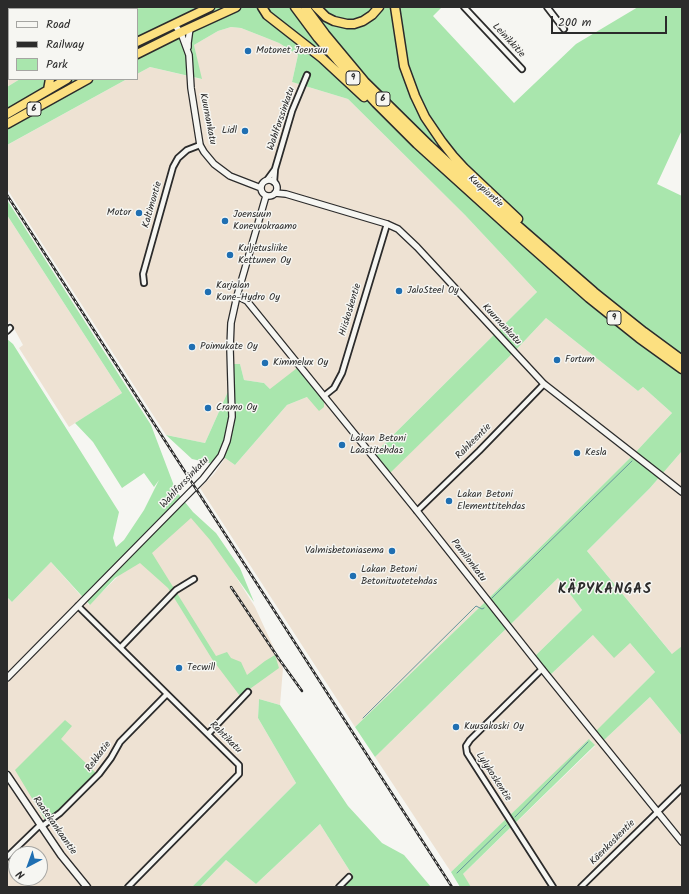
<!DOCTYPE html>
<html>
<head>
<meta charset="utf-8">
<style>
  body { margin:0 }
  #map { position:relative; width:689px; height:894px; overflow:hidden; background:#f6f6f2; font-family:Kalam,sans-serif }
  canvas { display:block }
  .frame { position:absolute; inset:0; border:8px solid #2b2b2b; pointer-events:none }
  .legend { position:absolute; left:8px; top:8px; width:130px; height:72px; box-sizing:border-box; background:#f6f6f2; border:1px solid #a5a5a2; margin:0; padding:5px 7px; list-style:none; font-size:12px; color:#2b2b2b }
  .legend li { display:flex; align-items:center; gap:8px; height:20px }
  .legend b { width:20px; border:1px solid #a5a5a2 }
  .north { position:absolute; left:8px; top:846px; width:40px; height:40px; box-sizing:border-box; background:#f6f6f2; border:1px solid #a5a5a2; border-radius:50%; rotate:221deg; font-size:11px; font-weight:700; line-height:16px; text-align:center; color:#2b2b2b }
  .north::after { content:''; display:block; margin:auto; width:14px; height:18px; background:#1f6fb2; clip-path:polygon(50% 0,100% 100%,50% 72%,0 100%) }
  .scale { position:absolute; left:551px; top:16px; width:116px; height:18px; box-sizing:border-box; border:2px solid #2b2b2b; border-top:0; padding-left:5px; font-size:12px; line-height:14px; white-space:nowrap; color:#2b2b2b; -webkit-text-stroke:3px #f6f6f2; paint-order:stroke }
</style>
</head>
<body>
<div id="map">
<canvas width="689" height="894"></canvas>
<div class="frame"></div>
<ul class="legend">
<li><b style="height:5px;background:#f6f6f2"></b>Road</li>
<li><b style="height:5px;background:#2b2b2b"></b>Railway</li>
<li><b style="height:11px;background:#a9e6ad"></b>Park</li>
</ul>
<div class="north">N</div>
<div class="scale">200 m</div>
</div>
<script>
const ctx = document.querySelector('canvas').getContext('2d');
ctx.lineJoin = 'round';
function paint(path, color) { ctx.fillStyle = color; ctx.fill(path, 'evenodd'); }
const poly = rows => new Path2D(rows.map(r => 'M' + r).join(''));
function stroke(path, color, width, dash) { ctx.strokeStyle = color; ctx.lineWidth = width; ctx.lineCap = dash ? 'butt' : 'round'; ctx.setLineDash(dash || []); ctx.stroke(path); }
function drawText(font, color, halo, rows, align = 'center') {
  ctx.font = font + ' Kalam,sans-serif'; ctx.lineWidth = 3; ctx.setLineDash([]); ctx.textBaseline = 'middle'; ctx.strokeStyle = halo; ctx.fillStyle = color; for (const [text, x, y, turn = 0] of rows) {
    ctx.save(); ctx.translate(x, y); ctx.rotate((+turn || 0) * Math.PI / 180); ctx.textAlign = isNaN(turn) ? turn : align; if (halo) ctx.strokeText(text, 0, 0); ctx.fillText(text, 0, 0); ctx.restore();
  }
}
const built = poly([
  [7,7,133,7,132,9,9,9,9,79,20,79,7,87],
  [231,27,241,28,264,37,279,43,298,55,292,82,348,99,465,215,537,292,373,455,389,473,513,353,546,318,638,391,643,387,672,413,633,455,483,604,355,727,200,488,214,474,225,458,235,465,287,405,307,397,324,394,270,389,264,383,244,380,240,364,234,364,234,378,205,443,166,435,7,189,7,145,9,144,127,79,137,79,137,74,150,67,201,79,194,45,218,31],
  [7,215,122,393,69,427,19,348,23,345,10,321,7,325],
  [682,451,682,646,673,655,587,551,650,488],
  [185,510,212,539,255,607,283,668,280,705,259,699,258,718,296,783,192,887,7,887,7,597,12,602,51,562,89,605],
  [16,854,40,854,40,878,16,878],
  [558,578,582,610,534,657,549,676,593,635,630,643,655,672,596,732,603,741,650,697,682,736,682,887,471,887,462,875,595,746,590,739,451,872,375,757],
  [320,824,353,876,342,887,200,887,226,860,256,884]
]);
const green = poly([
  [133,7,442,7,433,16,514,103,576,44,638,7,682,7,682,130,657,184,682,196,682,451,650,488,587,551,672,654,682,646,682,736,650,697,603,741,595,732,655,672,630,643,614,658,593,635,549,676,534,657,582,610,558,578,375,757,355,727,483,604,633,455,672,413,643,387,638,391,546,318,513,353,389,474,373,455,537,292,465,215,348,99,292,82,298,55,279,43,264,37,241,28,231,27,218,31,194,45,202,79,150,67,137,74,137,9,132,9],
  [20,79,127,79,7,145,7,87],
  [7,200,151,425,176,491,193,512,216,533,240,568,254,602,210,540,191,518,152,553,216,656,227,652,231,658,241,662,247,675,265,661,275,655,279,668,240,696,212,659,168,588,140,563,115,578,90,605,51,562,12,602,7,597,7,339,13,344,119,512,113,538,116,547,124,540,144,510,159,480,154,487,144,473,122,488,93,442,75,423,122,393,7,215],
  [233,364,240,364,244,380,264,383,270,389,301,365,324,394,324,407,319,411,307,397,287,405,235,465,225,458,210,463,192,459,166,435,205,443,234,378],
  [259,699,280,705,348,806,382,843,404,855,431,887,342,887,353,876,320,824,256,884,226,860,200,887,192,887,296,783,258,718],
  [65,720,72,726,61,739,96,773,58,811,45,820,15,770],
  [589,739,595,745,463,874,471,887,460,887,451,872]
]);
const stream = poly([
  [492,598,632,461],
  [363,718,476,606,482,609,484,608],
  [515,817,588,742],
  [457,873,506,825]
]);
const minor = poly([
  [10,7,11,9],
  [464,7,522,69],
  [547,7,564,29],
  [127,9,128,7],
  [267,180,275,169,292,111,307,75],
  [274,182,275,169],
  [144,283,143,274,173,167,178,158,187,150,200,145],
  [7,331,10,328],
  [324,396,334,388,342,373,387,224],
  [417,511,479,451,544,384],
  [78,606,239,765,239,774,128,887],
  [121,647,176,590,194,579],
  [542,669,470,740,466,746,467,753,553,887],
  [208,734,248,692],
  [41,827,60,813,99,774,111,758,120,742,167,694],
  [7,857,40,825],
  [339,887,349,877],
  [581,887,682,788]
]);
const tertiary = poly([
  [174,24,181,33,189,55,191,88,200,145,204,152,214,164,230,176,261,188],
  [188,47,188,43,190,28],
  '261 188a8 8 0 1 1 16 0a8 8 0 1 1-16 0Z',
  [275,193,286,194,387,224,398,229,417,247,544,384,682,492],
  [237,296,247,301,417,511,542,669,682,842],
  [7,678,203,479,221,456,227,441,232,417,230,348,231,323,237,296,266,196]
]);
const secondary = poly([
  [7,775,61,855,87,887]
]);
const trunk = poly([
  [137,42,210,7],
  [137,54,177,34,236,7],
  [48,90,50,79],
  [7,114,67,79],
  [7,124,88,79]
]);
const motorway = poly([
  [262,7,267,15,322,58,364,97],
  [295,7,318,38,337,60,376,103,417,144,512,230,589,298,639,338,682,369],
  [305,7,325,34,365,82,429,145,486,198,594,292,644,332,682,360],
  [316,7,326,17,334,21,347,24,354,24,363,21,372,15,379,7],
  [395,7,404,66,415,96,425,117,442,142,453,156,464,168,518,219]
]);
const rail = poly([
  [7,195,452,887],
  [231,587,279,659,302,691]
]);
const markers = [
  [248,51,4,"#1f6fb2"],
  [245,131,4,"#1f6fb2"],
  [139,213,4,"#1f6fb2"],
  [225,221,4,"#1f6fb2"],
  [230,255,4,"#1f6fb2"],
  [399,291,4,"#1f6fb2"],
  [208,292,4,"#1f6fb2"],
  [192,347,4,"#1f6fb2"],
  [557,360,4,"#1f6fb2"],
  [265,363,4,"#1f6fb2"],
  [208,408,4,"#1f6fb2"],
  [342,445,4,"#1f6fb2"],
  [577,453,4,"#1f6fb2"],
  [449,501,4,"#1f6fb2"],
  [392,551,4,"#1f6fb2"],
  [353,576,4,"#1f6fb2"],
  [179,668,4,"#1f6fb2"],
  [456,727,4,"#1f6fb2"]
];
const shields = [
  [353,78,14],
  [383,99,14],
  [34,109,14],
  [614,318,14]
];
const shieldNames = [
  ["9",353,78],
  ["6",383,99],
  ["6",34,109],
  ["9",614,318]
];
const streetNames = [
  ["Leinikkitie",508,41,47],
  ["Kuurnankatu",207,119,79],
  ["Wahlforssinkatu",282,119,-71],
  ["Kuopiontie",485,192,42],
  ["Kaltimontie",153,205,-74],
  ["Hiiskoskentie",351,310,-73],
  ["Kuurnankatu",501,325,47],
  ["Rahkeentie",474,442,-45],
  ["Wahlforssinkatu",185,483,-47],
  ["Pamilonkatu",468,561,52],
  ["Rahtikatu",225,738,45],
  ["Rekkatie",99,757,-53],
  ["Lylykoskentie",493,777,57],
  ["Raatekankaantie",54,826,55],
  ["Käenkoskentie",613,843,-45]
];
const poiNames = [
  ["Motonet Joensuu",256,51],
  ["Lidl",237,131,"right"],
  ["Motor",131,213,"right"],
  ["Joensuun",233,215],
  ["Konevuokraamo",233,227],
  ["Kuljetusliike",238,249],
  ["Kettunen Oy",238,261],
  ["Karjalan",216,286],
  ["Kone-Hydro Oy",216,298],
  ["JaloSteel Oy",407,291],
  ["Poimukate Oy",200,347],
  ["Fortum",565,360],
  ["Kimmelux Oy",273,363],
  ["Cramo Oy",216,408],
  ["Lakan Betoni",350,439],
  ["Laastitehdas",350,451],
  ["Kesla",585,453],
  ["Lakan Betoni",457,495],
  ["Elementtitehdas",457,507],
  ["Valmisbetoniasema",384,551,"right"],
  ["Lakan Betoni",361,570],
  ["Betonituotetehdas",361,582],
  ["Tecwill",187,668],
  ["Kuusakoski Oy",464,727]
];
const districtNames = [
  ["KÄPYKANGAS",605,591]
];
paint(built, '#eee2d3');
paint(green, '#a9e6ad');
stroke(stream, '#64949c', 1);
stroke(minor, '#2b2b2b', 8);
stroke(tertiary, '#2b2b2b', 8);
stroke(secondary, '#2b2b2b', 9);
stroke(trunk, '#2b2b2b', 11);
stroke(motorway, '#2b2b2b', 11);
stroke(minor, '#f6f6f2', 4.5);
stroke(tertiary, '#f6f6f2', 5.5);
stroke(secondary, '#f6f6f2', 6);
stroke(trunk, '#fce080', 8);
stroke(motorway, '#fce080', 8);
stroke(rail, '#2b2b2b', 2.5);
stroke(rail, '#f6f6f2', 1, [3]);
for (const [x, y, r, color] of markers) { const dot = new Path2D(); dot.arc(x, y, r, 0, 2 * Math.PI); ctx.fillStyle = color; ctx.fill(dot); stroke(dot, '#f6f6f2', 1.5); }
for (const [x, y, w] of shields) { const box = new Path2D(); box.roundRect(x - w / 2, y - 7, w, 14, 3); ctx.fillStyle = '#f6f6f2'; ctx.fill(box); stroke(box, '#2b2b2b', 1); }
drawText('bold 9px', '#2b2b2b', null, shieldNames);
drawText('10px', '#2b2b2b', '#f6f6f2', streetNames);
drawText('10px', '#2b2b2b', '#f6f6f2', poiNames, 'left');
ctx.letterSpacing = '1px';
drawText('bold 14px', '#2b2b2b', '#f6f6f2', districtNames);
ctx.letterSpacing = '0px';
</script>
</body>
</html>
